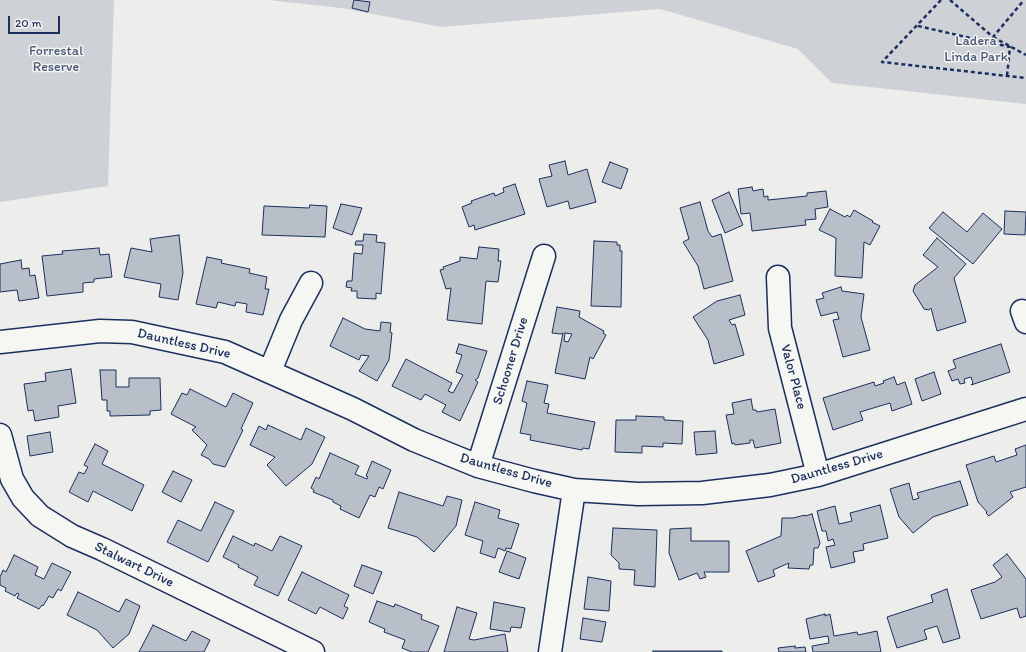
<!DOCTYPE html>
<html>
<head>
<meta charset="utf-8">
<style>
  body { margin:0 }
  #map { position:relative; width:1026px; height:652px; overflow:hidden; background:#edeeec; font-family:Itim,sans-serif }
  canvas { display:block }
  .scale { position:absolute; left:8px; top:16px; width:52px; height:18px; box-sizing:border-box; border:2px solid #1b2f5e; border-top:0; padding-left:5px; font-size:12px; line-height:14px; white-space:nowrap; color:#1b2f5e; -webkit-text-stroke:3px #f6f6f2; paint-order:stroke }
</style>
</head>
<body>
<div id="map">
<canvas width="1026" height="652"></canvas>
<div class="scale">20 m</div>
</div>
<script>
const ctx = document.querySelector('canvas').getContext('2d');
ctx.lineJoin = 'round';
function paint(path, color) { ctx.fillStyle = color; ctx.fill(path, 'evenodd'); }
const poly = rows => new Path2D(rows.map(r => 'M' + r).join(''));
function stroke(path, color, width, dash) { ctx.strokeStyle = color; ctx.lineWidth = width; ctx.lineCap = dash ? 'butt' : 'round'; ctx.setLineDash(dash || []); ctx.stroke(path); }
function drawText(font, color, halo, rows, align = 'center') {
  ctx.font = font + ' Itim,sans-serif'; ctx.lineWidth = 3; ctx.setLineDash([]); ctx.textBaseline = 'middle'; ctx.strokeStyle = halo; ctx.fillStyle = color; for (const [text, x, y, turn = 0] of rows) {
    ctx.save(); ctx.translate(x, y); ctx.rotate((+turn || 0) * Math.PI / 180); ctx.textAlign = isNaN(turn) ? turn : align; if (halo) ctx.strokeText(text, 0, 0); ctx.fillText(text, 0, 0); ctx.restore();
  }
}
const green = poly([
  [0,0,114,0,108,186,0,202],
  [268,0,1026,0,1026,104,832,83,798,49,660,9,442,27,341,8]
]);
const building = poly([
  [354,0,370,2,368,12,352,8,354,0],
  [565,161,568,175,587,169,596,202,570,209,568,201,547,207,539,179,552,176,549,165,565,161],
  [610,162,628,169,621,189,602,182,610,162],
  [515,184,525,214,475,230,474,225,469,227,462,207,472,203,471,201,494,193,495,196,504,192,503,188,515,184],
  [752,187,753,191,763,189,764,197,768,196,768,200,807,196,807,193,826,191,828,207,815,209,816,219,805,220,806,225,752,231,750,213,741,214,738,189,752,187],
  [729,192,743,225,725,233,712,200,729,192],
  [700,202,708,231,712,237,721,234,733,281,704,289,698,266,683,242,689,239,680,208,700,202],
  [341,204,362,208,352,235,333,228,341,204],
  [310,205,327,206,325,237,262,235,264,206,309,208,310,205],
  [830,209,845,217,847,215,850,217,854,210,873,221,872,222,880,226,870,245,864,242,862,278,835,276,836,238,819,230,830,209],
  [1005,211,1026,212,1025,235,1004,234,1005,211],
  [943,212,967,232,983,213,1002,229,973,264,929,228,943,212],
  [364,234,377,235,376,242,385,243,381,294,376,293,376,299,357,298,357,291,351,291,352,288,346,287,347,281,352,281,354,253,362,254,363,245,355,245,356,241,363,241,364,234],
  [179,235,183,273,178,300,159,297,161,284,124,277,131,248,152,252,150,239,179,235],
  [937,238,966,264,954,278,966,322,937,331,931,308,929,310,924,309,913,291,915,285,938,267,923,255,937,238],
  [594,241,617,242,617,245,620,245,620,251,622,251,621,307,591,306,594,241],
  [479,247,499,249,498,261,501,261,498,282,486,281,482,324,447,320,451,288,446,289,440,270,444,269,443,267,460,261,460,257,477,259,479,247],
  [99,248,100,255,109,254,112,277,94,279,94,282,83,283,83,292,47,296,42,256,63,254,62,251,99,248],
  [207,257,222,260,221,263,250,269,249,273,267,277,265,289,269,289,263,315,246,312,247,304,236,302,235,306,218,302,216,308,196,304,207,257],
  [21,260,22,269,29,268,30,276,35,275,39,298,19,301,17,290,0,292,0,264,21,260],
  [841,287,842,291,864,294,861,317,870,350,843,357,833,320,839,319,837,312,821,316,816,300,824,298,822,293,841,287],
  [740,295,745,315,729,320,732,325,735,324,744,355,714,364,708,340,693,317,717,301,740,295],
  [557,307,580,311,579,317,604,331,603,333,606,335,593,359,590,357,585,379,555,373,563,333,561,334,552,333,557,307],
  [565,333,572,334,568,342,564,341,565,333],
  [343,318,365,329,380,331,381,322,391,323,390,332,392,333,389,360,377,381,359,371,369,356,361,355,359,360,330,346,343,318],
  [459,344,487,351,478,378,475,380,478,382,460,421,442,412,446,405,425,394,421,400,392,386,406,359,452,383,448,391,453,393,463,375,456,372,462,355,456,353,459,344],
  [1001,344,1010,372,971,385,973,383,971,377,964,379,965,383,960,384,958,379,952,381,948,371,956,368,953,360,1001,344],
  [71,369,76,403,58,406,59,417,35,421,33,410,28,411,24,384,46,381,45,373,71,369],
  [100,370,116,370,116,387,129,387,129,378,160,378,161,410,150,411,150,415,110,416,110,411,107,411,107,400,102,400,100,370],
  [934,372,941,394,922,401,915,379,934,372],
  [894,377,897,385,905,382,912,404,892,411,890,403,860,412,863,420,833,430,823,398,874,382,875,386,884,383,883,381,894,377],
  [527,381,548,385,544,403,549,404,547,413,595,422,589,449,583,448,582,450,530,440,531,435,520,433,527,403,522,401,527,381],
  [190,389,226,407,233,393,253,403,241,429,243,430,225,467,213,464,209,459,201,455,207,445,192,430,196,427,171,414,182,393,187,395,190,389],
  [751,399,753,410,756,410,757,412,775,409,781,443,755,448,753,440,750,440,750,443,735,445,734,443,732,444,726,415,734,414,732,403,751,399],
  [636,416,664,417,664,420,683,421,682,444,663,443,663,447,642,446,642,453,615,452,616,420,636,420,636,416],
  [268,425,301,440,306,428,325,437,312,464,286,486,267,465,275,457,250,445,259,426,266,430,268,425],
  [715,431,717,453,696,455,694,432,715,431],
  [50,432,53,452,30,456,27,436,50,432],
  [95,444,108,451,102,464,144,485,132,511,93,491,88,502,69,492,79,472,84,474,88,467,84,465,95,444],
  [1026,445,1026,487,1010,492,1013,497,989,516,986,513,987,512,978,502,966,465,994,456,996,462,1017,455,1015,449,1026,445],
  [330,453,359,466,355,474,367,479,368,477,366,476,372,461,391,470,383,489,379,487,375,497,370,495,359,518,340,509,341,506,333,502,333,500,313,492,314,490,311,488,316,477,319,479,330,453],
  [173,471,192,480,181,502,162,492,173,471],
  [960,481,968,505,933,517,913,533,899,517,890,489,909,483,913,500,919,498,917,493,960,481],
  [399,492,443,506,447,496,462,500,456,526,434,552,417,537,388,528,399,492],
  [215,502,234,511,208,562,167,542,178,520,201,531,215,502],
  [475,502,500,510,498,518,519,524,511,549,506,548,505,551,498,548,495,558,480,553,483,541,465,535,475,502],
  [880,505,888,538,863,544,864,550,853,552,855,562,831,568,826,547,835,545,833,539,828,541,826,531,822,531,817,511,835,506,839,524,852,521,850,513,880,505],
  [812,514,820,543,818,548,814,548,813,565,810,565,809,569,788,568,789,563,773,570,775,576,758,582,746,551,781,536,782,518,793,518,805,515,805,516,812,514],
  [613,528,657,530,655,587,634,585,635,570,619,569,619,563,611,555,613,528],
  [691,528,691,541,729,541,729,572,704,572,706,577,700,579,697,573,679,580,669,553,670,529,691,528],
  [233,536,254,546,255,543,272,551,280,536,302,546,278,596,254,585,258,577,238,567,239,565,223,557,233,536],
  [507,551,526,558,519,579,499,572,507,551],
  [1007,554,1026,579,1026,616,1020,618,1017,608,981,619,971,590,995,582,1002,577,993,565,1007,554],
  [14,555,38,567,35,575,44,579,52,563,71,572,61,591,58,589,53,598,49,596,43,606,42,605,39,609,17,598,19,594,17,593,15,596,5,591,6,588,0,585,0,577,3,570,6,572,14,555],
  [362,565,382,572,373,594,354,586,362,565],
  [302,572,349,595,344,606,348,608,343,619,320,607,316,614,288,600,302,572],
  [588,577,611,581,609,611,584,609,588,577],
  [947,589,960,638,943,643,937,626,924,630,927,639,897,648,887,617,933,602,931,595,947,589],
  [78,592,119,612,126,599,140,606,129,634,113,648,97,630,67,615,78,592],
  [377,601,394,607,395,604,422,615,421,619,439,626,428,652,412,652,402,648,405,640,384,632,385,629,369,622,377,601],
  [494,602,525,608,521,628,511,627,510,632,490,629,494,602],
  [457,607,477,613,469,639,474,640,505,634,508,652,444,652,457,607],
  [825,614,825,616,830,614,834,636,857,632,858,635,877,631,881,652,813,652,812,646,829,643,828,636,810,639,806,619,825,614],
  [583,618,606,622,602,642,580,639,583,618],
  [153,625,186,641,192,631,210,640,204,652,139,652,153,625],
  [795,646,795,648,805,647,806,652,779,652,778,648,795,646],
  [653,651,722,651,722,652,653,652,653,651]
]);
const path = poly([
  [941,0,882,62,1026,78],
  [950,0,993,37,1024,0],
  [918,26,1010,47,1007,76],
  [993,37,1026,55]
]);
const minor = poly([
  [778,277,780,328,818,475],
  [1022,311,1026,322],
  [0,342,100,331,132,332,225,352,353,409,414,440,478,466,534,481,574,490,638,494,702,493,770,485,818,475,1026,409],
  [270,371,291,320,311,283],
  [0,435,12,479,23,498,40,516,72,536,102,549,313,652],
  [478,466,544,256],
  [550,652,574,490]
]);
const parkNames = [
  ["Ladera",976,41],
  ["Linda Park",976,57],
  ["Forrestal",56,51],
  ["Reserve",56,67]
];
const streetNames = [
  ["Dauntless Drive",184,344,13],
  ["Schooner Drive",511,361,-73],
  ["Valor Place",793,377,75],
  ["Dauntless Drive",837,467,-16],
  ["Dauntless Drive",506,471,16],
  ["Stalwart Drive",134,565,26]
];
paint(green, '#ced2d7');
paint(building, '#b9bfc8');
stroke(building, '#1b2f5e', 1);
stroke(minor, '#1b2f5e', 25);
stroke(path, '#1b2f5e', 2.5, [4, 3]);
stroke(minor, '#f6f6f2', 22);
drawText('14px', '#48587c', '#f6f6f2', parkNames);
drawText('14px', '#1b2f5e', '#f6f6f2', streetNames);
</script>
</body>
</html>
